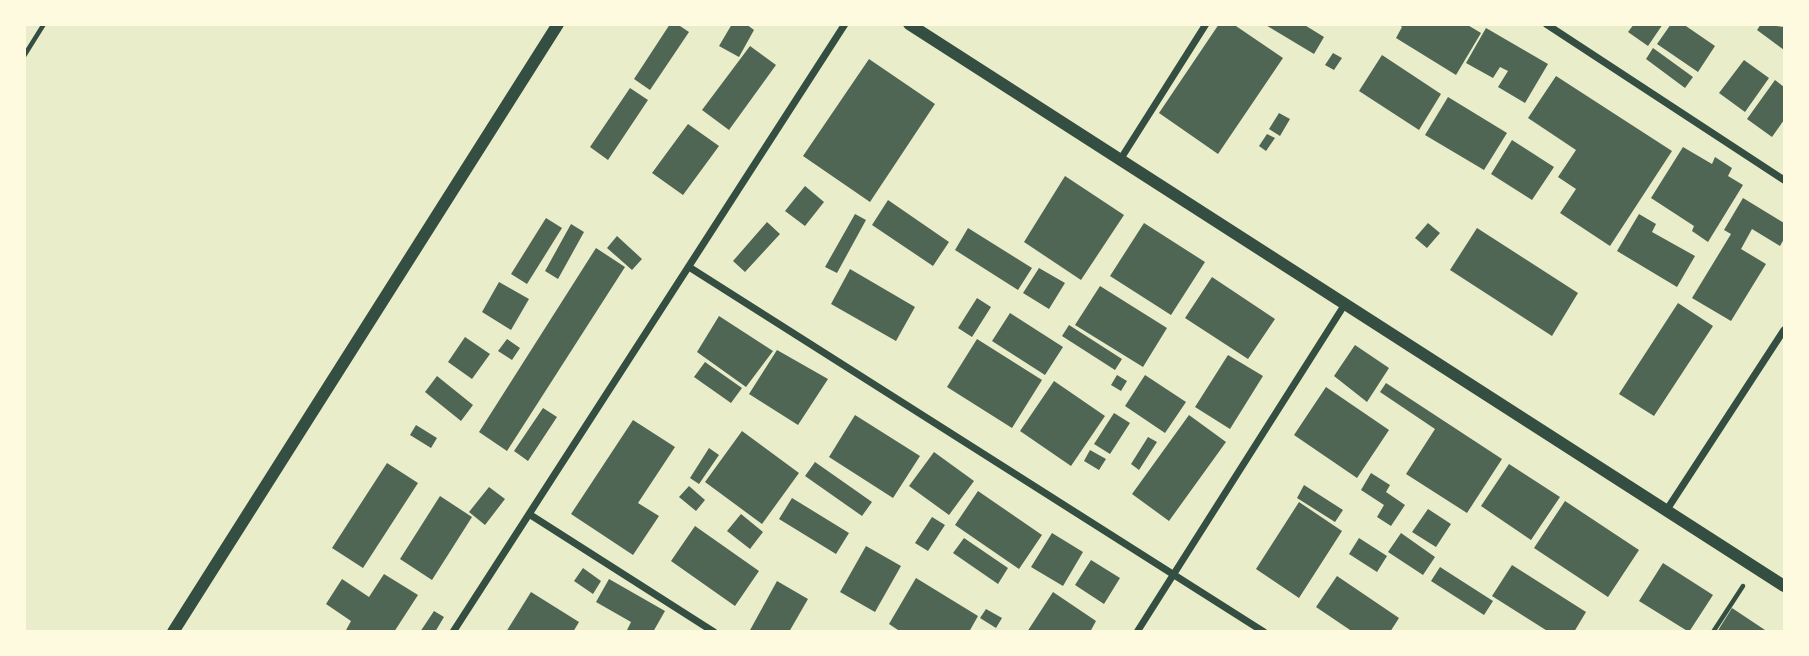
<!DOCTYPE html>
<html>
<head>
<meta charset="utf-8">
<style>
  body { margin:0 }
  #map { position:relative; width:1809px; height:656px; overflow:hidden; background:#e9edc9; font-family:"Titillium Web",sans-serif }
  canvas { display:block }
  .frame { position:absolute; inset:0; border:26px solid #fefae0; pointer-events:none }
</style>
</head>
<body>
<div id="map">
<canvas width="1809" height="656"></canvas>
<div class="frame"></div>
</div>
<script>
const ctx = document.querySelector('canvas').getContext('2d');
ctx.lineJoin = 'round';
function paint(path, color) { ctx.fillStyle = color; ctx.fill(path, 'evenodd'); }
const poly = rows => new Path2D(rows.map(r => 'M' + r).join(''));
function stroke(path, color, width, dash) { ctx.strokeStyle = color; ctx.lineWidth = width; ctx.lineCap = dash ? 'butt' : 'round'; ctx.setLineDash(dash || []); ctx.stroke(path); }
const building = poly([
  [670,24,677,24,689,32,650,90,634,79],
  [732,24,746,24,754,30,739,57,719,46],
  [1219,24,1233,24,1283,58,1218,154,1159,113],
  [1264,24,1303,24,1324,37,1314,54],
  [1398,24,1466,24,1481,33,1456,75,1396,38,1402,27],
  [1634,24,1663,24,1648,46,1628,32],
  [1671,24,1683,24,1715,46,1698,72,1657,44],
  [1761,24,1784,27,1784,50,1757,30],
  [1486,28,1548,64,1525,103,1498,87,1508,71,1500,67,1493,78,1466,63],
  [750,46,776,65,729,130,702,110],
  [1653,48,1693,77,1685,88,1646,59],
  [1333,53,1342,58,1334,70,1325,65],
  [1382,55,1441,94,1419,130,1359,91],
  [869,59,935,104,870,202,803,156],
  [1744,60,1769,78,1745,112,1719,93],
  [1556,76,1672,151,1610,246,1560,213,1576,189,1558,177,1576,150,1528,118],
  [1775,80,1784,87,1784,120,1772,137,1747,119],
  [630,88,648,100,608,160,590,147],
  [1448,97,1507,133,1484,170,1425,135],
  [1279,113,1290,119,1280,136,1269,129],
  [688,124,719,146,683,195,652,173],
  [1267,134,1275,138,1266,151,1259,146],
  [1512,140,1554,167,1532,200,1491,174],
  [1683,147,1712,164,1715,157,1732,168,1728,176,1743,185,1708,242,1692,231,1694,226,1651,198],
  [1065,176,1124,215,1081,280,1024,242],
  [805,186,824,202,805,226,785,211],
  [1743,198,1784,223,1784,239,1780,246,1752,229,1741,249,1766,264,1731,321,1692,298,1731,234,1724,230],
  [888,200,949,242,933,266,872,225],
  [855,214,866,220,837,273,825,267],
  [1639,214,1656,224,1652,232,1695,256,1677,287,1617,251],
  [546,218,562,228,527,284,511,274],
  [767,222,780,234,745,272,733,261],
  [1144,223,1205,262,1171,315,1110,276],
  [1428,223,1440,233,1427,248,1415,238],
  [571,224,584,232,558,279,545,271],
  [968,228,1032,268,1018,290,955,250],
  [1477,228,1578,293,1552,336,1450,270],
  [617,236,642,259,632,270,607,248],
  [596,248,625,267,507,451,479,432],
  [1039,268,1065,283,1049,309,1023,293],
  [850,269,915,307,896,341,831,304],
  [1212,277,1275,319,1248,359,1185,318],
  [499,282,529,299,511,330,482,312],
  [1100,286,1167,328,1143,367,1075,325],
  [977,298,991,307,972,337,958,328],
  [1678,303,1713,326,1654,416,1619,394],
  [1010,313,1063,347,1045,375,992,341],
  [719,316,773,351,746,387,697,352],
  [1069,325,1122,359,1115,370,1062,336],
  [465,337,490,354,472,379,448,362],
  [507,339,520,348,512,360,498,351],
  [977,339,1042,380,1012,428,947,387],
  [1355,345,1389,368,1367,402,1334,376],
  [777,350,828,379,798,425,749,394],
  [1228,355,1263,376,1230,429,1195,407],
  [705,362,742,388,731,403,694,377],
  [1117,375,1127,381,1121,391,1111,385],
  [1145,375,1186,402,1165,433,1125,406],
  [437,376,473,405,461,421,425,392],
  [1054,381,1105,416,1071,466,1020,431],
  [1386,383,1502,459,1467,513,1406,474,1435,429,1380,392],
  [1326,387,1389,430,1357,478,1294,435],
  [543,408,557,417,528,461,514,451],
  [1114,413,1130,423,1110,454,1094,444],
  [855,415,920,456,893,498,829,457],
  [1189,415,1226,442,1169,521,1132,494],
  [633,420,675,447,638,503,659,516,633,555,571,514],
  [416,425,437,438,431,448,410,435],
  [742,431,799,473,762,524,705,482],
  [1148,437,1157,442,1139,470,1131,464],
  [709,448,719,455,699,484,690,478],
  [1090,450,1106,459,1099,470,1084,461],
  [934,452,974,481,949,515,909,486],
  [815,462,872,502,862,516,805,476],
  [387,463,418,483,363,568,332,548],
  [1509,464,1560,497,1531,540,1481,506],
  [1371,473,1390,485,1386,492,1405,505,1391,526,1377,517,1384,505,1361,490],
  [1304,485,1343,510,1335,522,1297,498],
  [689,486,705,500,696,511,679,497],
  [489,487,505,499,485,525,469,512],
  [978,491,1042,535,1019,569,955,525],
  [440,496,472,517,432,580,400,559],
  [792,498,849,533,836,554,779,519],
  [1565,501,1639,550,1608,597,1534,548],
  [1299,502,1342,531,1299,598,1256,569],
  [1428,509,1451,524,1436,547,1412,532],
  [741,514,763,532,750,549,727,531],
  [932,517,945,525,928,551,915,543],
  [695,526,759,571,735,606,671,561],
  [1052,533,1083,552,1063,586,1031,567],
  [1401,533,1435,557,1423,575,1388,552],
  [964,538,1008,568,998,584,953,553],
  [1359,538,1387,556,1377,572,1349,554],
  [866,546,901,566,875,612,840,592],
  [1091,560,1120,578,1104,604,1075,585],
  [1663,563,1713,595,1689,632,1639,601],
  [1512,565,1586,612,1574,632,1549,632,1492,596],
  [1440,567,1493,601,1484,615,1431,581],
  [583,568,601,581,593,594,574,581],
  [384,574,418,595,394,632,345,632,351,621,326,604,342,579,369,597],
  [1337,576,1399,618,1390,632,1353,632,1316,607],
  [916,578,978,616,969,632,901,632,889,624],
  [609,579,665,611,653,632,626,632,631,622,596,602],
  [777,581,808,599,789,632,749,632],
  [531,592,579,622,573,632,506,632],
  [1053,592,1096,621,1090,632,1027,632],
  [1732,608,1768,632,1717,632],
  [986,609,1002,618,996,628,980,618],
  [434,611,444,617,435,632,420,632]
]);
const path = poly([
  [24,56,44,24],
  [1713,632,1743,586]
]);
const minor = poly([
  [1546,24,1784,180],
  [1120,160,1206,24],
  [689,267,1264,632],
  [1666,511,1784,330],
  [529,514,714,632],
  [453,632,845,24],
  [1137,632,1345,304]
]);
const tertiary = poly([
  [909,24,1784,586],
  [173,632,558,24]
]);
paint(building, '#4f6655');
stroke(path, '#344e41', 4.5);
stroke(minor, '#344e41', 7);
stroke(tertiary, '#344e41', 12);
</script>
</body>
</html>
